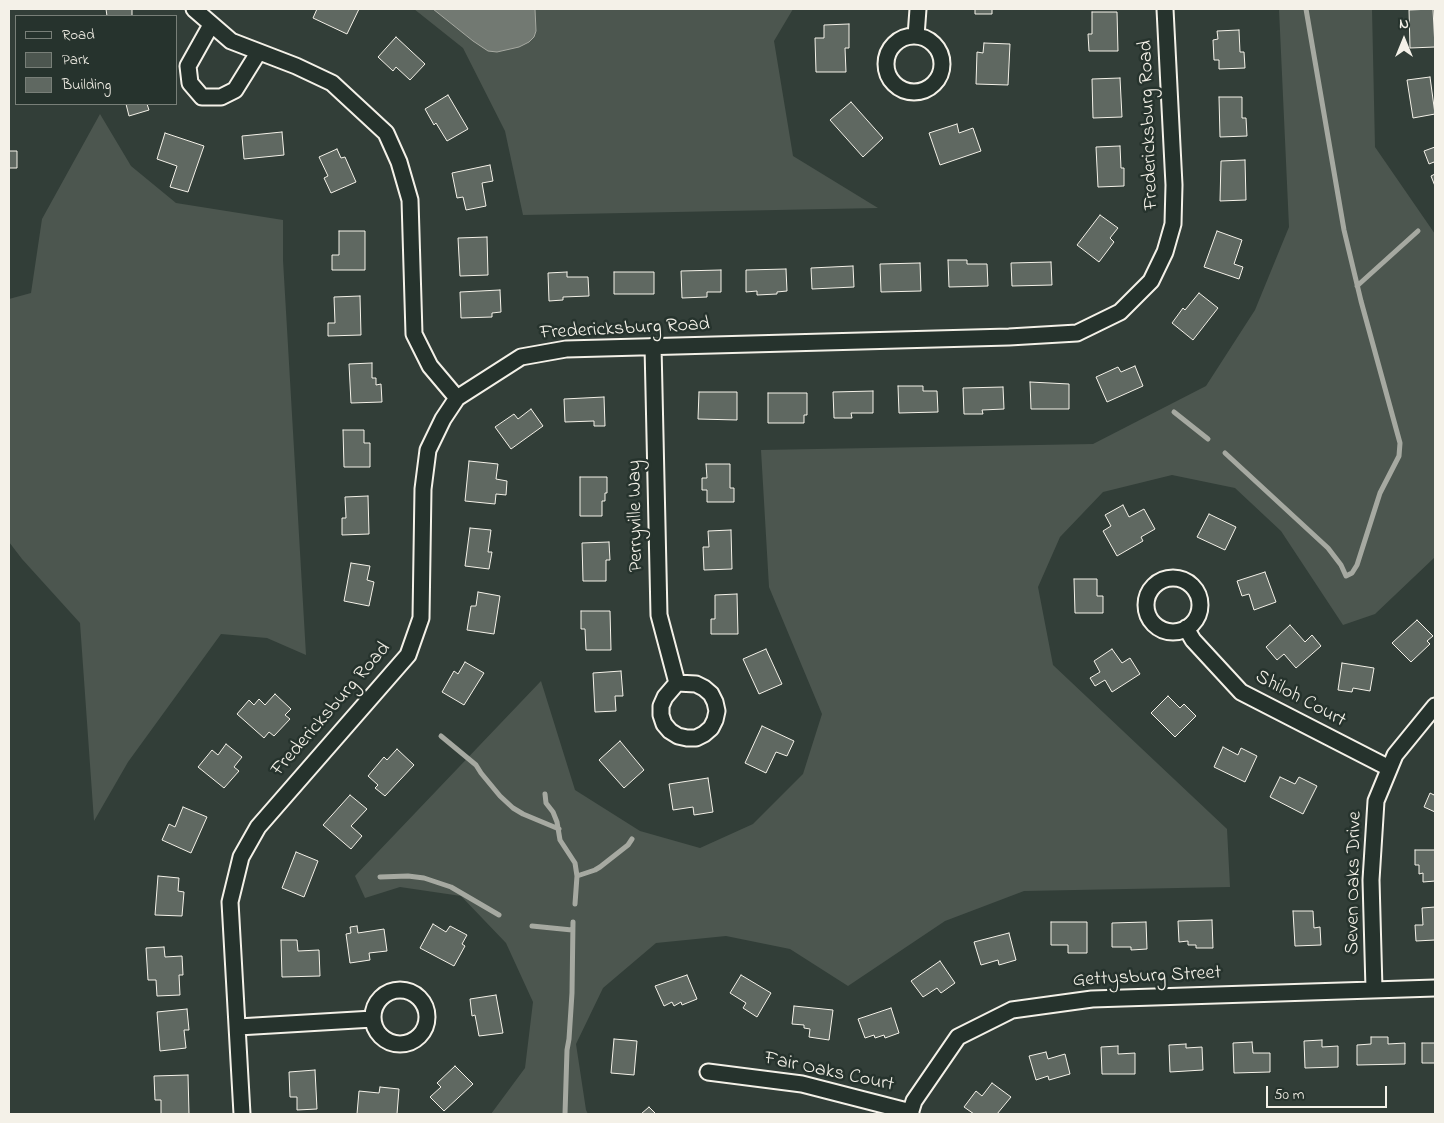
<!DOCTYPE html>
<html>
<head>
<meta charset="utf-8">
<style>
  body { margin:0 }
  #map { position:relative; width:1444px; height:1123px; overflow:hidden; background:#323e38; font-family:"Indie Flower",sans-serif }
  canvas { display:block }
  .frame { position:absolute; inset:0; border:10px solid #f4f1e8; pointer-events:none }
  .legend { position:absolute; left:15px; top:15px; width:162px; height:90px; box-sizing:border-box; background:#26332d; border:1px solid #787f78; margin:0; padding:6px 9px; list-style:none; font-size:15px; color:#f4f1e8 }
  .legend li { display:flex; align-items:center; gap:10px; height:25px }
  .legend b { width:25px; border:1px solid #787f78 }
  .north { position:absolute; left:1379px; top:15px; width:50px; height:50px; -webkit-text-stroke:4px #26332d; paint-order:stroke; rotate:0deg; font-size:14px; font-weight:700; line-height:20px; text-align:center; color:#f4f1e8 }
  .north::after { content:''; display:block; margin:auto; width:18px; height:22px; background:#f4f1e8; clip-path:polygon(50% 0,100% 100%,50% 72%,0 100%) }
  .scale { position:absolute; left:1266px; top:1086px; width:121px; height:22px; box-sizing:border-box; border:2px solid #f4f1e8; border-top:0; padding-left:6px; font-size:15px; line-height:18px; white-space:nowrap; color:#f4f1e8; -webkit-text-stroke:4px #26332d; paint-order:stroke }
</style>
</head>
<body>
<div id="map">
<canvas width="1444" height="1123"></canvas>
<div class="frame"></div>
<ul class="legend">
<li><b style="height:6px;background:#26332d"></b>Road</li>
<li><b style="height:14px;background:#4c564f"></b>Park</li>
<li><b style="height:14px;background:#5f6861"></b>Building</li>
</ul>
<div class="north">N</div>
<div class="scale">50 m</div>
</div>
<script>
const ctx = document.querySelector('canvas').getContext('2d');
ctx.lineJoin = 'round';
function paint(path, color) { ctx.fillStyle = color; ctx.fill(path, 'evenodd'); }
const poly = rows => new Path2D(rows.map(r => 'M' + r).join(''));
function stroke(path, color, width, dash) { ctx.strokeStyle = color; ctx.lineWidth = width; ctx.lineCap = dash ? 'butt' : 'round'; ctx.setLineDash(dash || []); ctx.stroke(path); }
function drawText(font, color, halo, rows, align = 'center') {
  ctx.font = font + ' "Indie Flower",sans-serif'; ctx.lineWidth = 5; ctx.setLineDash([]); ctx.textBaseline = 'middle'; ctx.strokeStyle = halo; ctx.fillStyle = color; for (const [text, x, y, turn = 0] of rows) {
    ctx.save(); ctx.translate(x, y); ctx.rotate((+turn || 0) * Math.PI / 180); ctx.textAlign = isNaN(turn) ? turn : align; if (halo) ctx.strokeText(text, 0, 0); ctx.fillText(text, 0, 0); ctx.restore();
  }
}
const green = poly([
  [414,9,433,9,473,41,529,42,534,37,536,31,535,9,793,9,774,41,793,156,878,208,523,215,505,131,463,48],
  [1279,9,1372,9,1375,147,1435,234,1435,557,1375,614,1343,625,1281,531,1235,488,1172,475,1103,492,1060,537,1038,587,1053,665,1227,829,1230,887,1024,891,945,921,848,986,790,949,726,936,656,943,603,988,576,1044,586,1110,588,1114,491,1114,525,1068,533,1002,506,943,461,896,400,887,365,898,355,876,541,681,575,790,640,831,700,848,753,824,803,774,822,714,769,587,761,450,1093,444,1206,386,1255,310,1289,227],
  [100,114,131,166,176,203,283,220,283,260,306,655,267,638,221,634,128,762,94,821,80,623,22,559,9,542,9,299,31,293,42,219]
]);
const water = poly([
  [433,9,535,9,536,31,534,37,529,42,519,47,497,52,488,51,473,41,433,9]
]);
const stream = poly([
  [1357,286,1418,231],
  [1174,412,1208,439],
  [1225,453,1328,548,1341,565,1346,576,1352,573,1357,565,1380,493,1399,456,1400,443,1361,301,1344,230,1306,9],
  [441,736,476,765,481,773,500,796,513,808,523,814,559,829],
  [545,794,546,803,553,812,557,822,560,840,575,863,577,876,575,904],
  [577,876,595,870,600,867,628,845,632,839],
  [380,877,408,876,424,878,451,887,499,915],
  [532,926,572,930],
  [565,1114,567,1050,569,1039,572,993,573,922]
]);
const building = poly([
  [106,9,132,9,132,16,107,16,106,9],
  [317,9,359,9,347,34,313,18,317,9],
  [975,9,992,9,992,14,975,14,975,9],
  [1433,9,1435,47,1410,48,1409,10,1433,9],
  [1092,12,1117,12,1118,51,1089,51,1088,34,1092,34,1092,12],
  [849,24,849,48,845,48,846,72,816,72,815,38,824,38,824,25,849,24],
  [1239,30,1240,52,1244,52,1245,68,1219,69,1219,60,1214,60,1213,40,1218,39,1217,31,1239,30],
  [396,37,425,64,410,80,396,67,393,71,378,57,396,37],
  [984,43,1010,44,1008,85,976,84,977,52,983,53,984,43],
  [1430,77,1435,114,1413,118,1407,80,1430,77],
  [1120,78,1122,117,1093,118,1092,79,1120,78],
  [448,95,468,129,447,141,436,123,434,125,425,109,448,95],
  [1219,97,1242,97,1242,118,1246,118,1247,136,1220,137,1219,97],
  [851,102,883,138,863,157,830,120,851,102],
  [126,104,147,104,149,110,129,116,126,104],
  [957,124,959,133,973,128,981,151,940,165,929,133,957,124],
  [282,132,284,155,244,159,242,136,282,132],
  [165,133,204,146,188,192,170,187,177,166,157,159,165,133],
  [1120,146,1121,168,1124,168,1124,186,1098,187,1096,147,1120,146],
  [1435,147,1435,165,1434,162,1429,164,1424,151,1435,147],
  [337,149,341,158,345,157,356,182,331,193,324,178,328,176,319,157,337,149],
  [9,151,17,151,17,168,9,168,9,151],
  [1245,160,1246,200,1220,201,1221,161,1245,160],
  [490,165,493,181,482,183,486,206,466,210,463,197,457,198,452,173,490,165],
  [1435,174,1435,186,1431,176,1435,174],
  [1100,215,1118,228,1110,238,1114,242,1099,262,1077,245,1100,215],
  [339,231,365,231,365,270,332,270,332,255,339,255,339,231],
  [1217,231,1242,240,1234,264,1243,267,1239,279,1204,267,1217,231],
  [487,237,488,275,460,276,458,238,487,237],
  [948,260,967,260,967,264,987,264,988,286,949,287,948,260],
  [1051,262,1052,285,1012,286,1011,263,1051,262],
  [920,263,921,291,881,292,880,264,920,263],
  [853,266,854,287,812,289,811,268,853,266],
  [786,269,787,291,777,292,777,294,757,295,757,291,746,292,746,270,786,269],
  [721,270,721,292,707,292,707,297,682,298,681,271,721,270],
  [567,272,567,277,588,277,589,296,563,297,563,300,549,301,548,273,567,272],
  [614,272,654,272,654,294,614,294,614,272],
  [500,290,501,312,492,313,492,317,461,318,460,292,500,290],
  [1199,293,1218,308,1193,340,1172,323,1183,308,1185,310,1199,293],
  [360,296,361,335,328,336,328,323,335,323,334,297,360,296],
  [372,363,372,378,376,378,376,385,381,384,382,402,351,403,349,364,372,363],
  [1135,366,1143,386,1107,402,1096,377,1118,367,1121,372,1135,366],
  [1030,382,1069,384,1069,409,1031,409,1030,382],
  [898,386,923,386,923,391,937,391,938,412,899,413,898,386],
  [1003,387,1004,409,982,410,983,414,964,414,963,388,1003,387],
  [873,391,873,413,851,413,852,418,834,418,833,392,873,391],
  [699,392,737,392,737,420,698,419,699,392],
  [768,393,807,393,807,415,804,415,804,423,768,423,768,393],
  [604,397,605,426,594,426,594,421,565,422,564,399,604,397],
  [531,409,543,426,511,449,495,427,514,414,518,419,531,409],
  [343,430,364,430,364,443,370,443,370,467,344,467,343,430],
  [469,461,498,464,496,479,507,481,506,495,496,494,495,504,465,501,469,461],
  [706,464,730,464,730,488,734,488,734,502,707,502,707,490,702,490,702,478,707,478,706,464],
  [580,477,607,477,607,493,605,493,605,501,602,501,602,516,580,516,580,477],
  [368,496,369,534,342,535,342,518,346,518,345,497,368,496],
  [1123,505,1129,517,1144,509,1155,529,1141,537,1143,541,1117,556,1103,531,1111,526,1105,515,1123,505],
  [1209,514,1236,527,1225,550,1197,537,1209,514],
  [470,528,491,530,488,552,492,552,489,569,465,566,470,528],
  [731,530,732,569,704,570,703,547,709,547,708,531,731,530],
  [609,542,610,560,606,560,606,581,583,581,582,543,609,542],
  [351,563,370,566,367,580,374,582,369,606,344,601,351,563],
  [1265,572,1276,602,1254,610,1249,594,1242,596,1237,581,1265,572],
  [1074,579,1097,579,1097,596,1103,596,1103,613,1075,613,1074,579],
  [478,592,500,596,494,634,467,630,471,606,476,606,478,592],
  [737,594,738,634,711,634,711,619,715,619,715,595,737,594],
  [581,611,610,611,611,650,586,650,585,629,581,629,581,611],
  [1417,620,1433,636,1427,641,1430,644,1411,662,1392,643,1417,620],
  [1290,625,1305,642,1312,635,1321,646,1296,668,1284,654,1277,660,1266,647,1290,625],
  [766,649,782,684,759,694,743,659,766,649],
  [1112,649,1122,663,1130,658,1140,674,1112,692,1105,680,1095,686,1090,678,1100,672,1094,661,1112,649],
  [465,662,484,673,464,705,442,692,454,671,458,674,465,662],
  [1342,663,1374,668,1370,691,1353,688,1352,692,1338,690,1342,663],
  [621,671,623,696,615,696,616,711,595,712,593,673,621,671],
  [275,694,291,709,285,715,290,719,274,736,269,732,264,738,237,714,249,700,254,705,259,699,265,705,275,694],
  [1168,696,1180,708,1184,704,1196,716,1175,737,1151,713,1168,696],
  [762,726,794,741,787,756,776,752,766,773,745,763,762,726],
  [620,741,644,770,624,788,599,760,620,741],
  [226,744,242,757,234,767,239,771,224,788,198,767,212,750,218,755,226,744],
  [1223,747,1238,755,1241,748,1257,756,1245,782,1214,767,1223,747],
  [397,749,414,765,385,796,375,788,378,785,368,776,384,757,387,760,397,749],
  [1280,777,1295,784,1299,777,1317,786,1303,814,1270,797,1280,777],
  [708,778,713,812,694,815,693,807,673,810,669,784,708,778],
  [1435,792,1435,812,1424,807,1430,793,1434,795,1435,792],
  [350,795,367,809,351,826,362,836,351,849,323,825,350,795],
  [183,807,207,817,191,853,162,840,169,824,175,827,183,807],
  [1415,850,1435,850,1435,881,1423,882,1423,873,1419,874,1419,865,1415,865,1415,850],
  [296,852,318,861,304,897,282,888,296,852],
  [158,876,179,878,178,891,184,892,182,916,155,915,158,876],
  [1435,907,1435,940,1416,941,1415,925,1423,925,1422,908,1435,907],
  [1293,911,1313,911,1314,928,1320,927,1321,945,1295,946,1293,911],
  [1212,920,1213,948,1196,948,1196,945,1188,945,1188,941,1179,942,1178,921,1212,920],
  [1051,922,1087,922,1087,953,1068,953,1068,945,1051,945,1051,922],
  [1146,922,1147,949,1131,950,1131,947,1112,947,1112,923,1146,922],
  [433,924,446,932,450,926,467,935,462,944,465,946,454,966,420,948,433,924],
  [357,926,358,933,384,929,387,951,369,953,370,960,350,963,346,934,351,933,350,927,357,926],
  [1009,933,1016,960,999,965,998,960,981,965,974,942,1009,933],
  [281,940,297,940,298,951,319,950,320,976,282,977,281,940],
  [164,947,165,957,182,956,183,975,179,975,180,995,157,996,156,980,148,980,146,948,164,947],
  [940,961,955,983,941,993,937,988,923,997,911,981,940,961],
  [687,975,697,999,682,1005,681,1002,674,1006,672,1002,664,1006,655,986,687,975],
  [741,975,771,993,757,1017,743,1008,746,1003,730,993,741,975],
  [496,995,503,1033,479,1036,475,1015,472,1016,470,999,496,995],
  [794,1006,833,1010,829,1040,809,1037,810,1029,804,1028,804,1025,792,1024,794,1006],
  [891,1008,899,1033,885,1038,884,1035,875,1038,874,1035,865,1038,858,1019,891,1008],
  [187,1009,189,1030,184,1030,186,1048,160,1051,157,1012,187,1009],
  [1371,1037,1388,1037,1388,1044,1405,1043,1405,1064,1357,1065,1357,1045,1371,1044,1371,1037],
  [614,1039,637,1041,634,1075,611,1073,614,1039],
  [1322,1040,1322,1047,1338,1046,1338,1067,1305,1068,1304,1041,1322,1040],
  [1252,1042,1253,1053,1270,1053,1270,1072,1234,1073,1233,1043,1252,1042],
  [1422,1043,1435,1043,1435,1063,1422,1063,1422,1043],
  [1186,1044,1186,1048,1202,1047,1203,1070,1170,1072,1169,1045,1186,1044],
  [1118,1046,1118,1054,1135,1053,1135,1074,1102,1074,1101,1047,1118,1046],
  [1046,1052,1048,1059,1065,1054,1070,1074,1049,1080,1048,1076,1036,1080,1029,1056,1046,1052],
  [455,1066,473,1084,444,1111,430,1097,441,1087,437,1083,455,1066],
  [315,1070,317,1109,297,1110,297,1097,290,1097,289,1072,315,1070],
  [188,1075,189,1114,161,1114,161,1100,155,1100,154,1076,188,1075],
  [992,1083,1011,1097,997,1114,974,1114,964,1107,976,1091,982,1096,992,1083],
  [380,1087,399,1089,397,1114,357,1114,359,1091,379,1093,380,1087],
  [649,1107,656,1114,641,1114,649,1107]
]);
const minor = poly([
  [194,9,231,41,296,66,332,83,386,133,399,162,410,200,414,334,430,366,457,398],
  [211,25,188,66,190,83,202,97,221,97,235,90,258,53],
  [916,36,918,9],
  '886 64a28 28 0 1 1 56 0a28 28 0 1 1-56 0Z',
  [653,346,659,615,677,683],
  '1146 605a27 27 0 1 1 54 0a27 27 0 1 1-54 0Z',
  [1186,628,1193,640,1241,692,1389,768],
  [677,683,696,684,704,688,711,694,715,702,717,711,715,720,711,728,704,734,696,738,687,738,678,736,670,731,664,724,661,715,661,706,665,697,677,683],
  [1374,989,1371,880,1376,801,1395,755,1435,706],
  '373 1017a27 27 0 1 1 54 0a27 27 0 1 1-54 0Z',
  [238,1027,373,1019],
  [708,1072,802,1084,911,1112],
  [242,1114,230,902,241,857,258,827,408,655,421,618,423,489,428,450,443,419,457,398,521,357,566,349,1009,337,1077,333,1120,312,1151,281,1165,252,1173,224,1174,185,1165,9],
  [910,1114,914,1101,958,1037,1012,1010,1092,999,1435,988]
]);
const streetNames = [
  ["Fredericksburg Road",1150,125,-92],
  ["Fredericksburg Road",625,330,-3],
  ["Perryville Way",637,516,-91],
  ["Shiloh Court",1300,700,28],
  ["Fredericksburg Road",332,710,-49],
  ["Seven Oaks Drive",1355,883,-89],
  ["Gettysburg Street",1147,978,-3],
  ["Fair Oaks Court",829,1073,12]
];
paint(green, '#4c564f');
paint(water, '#727972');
stroke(water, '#a6a9a1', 1);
stroke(stream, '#a6a9a1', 5);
paint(building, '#5f6861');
stroke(building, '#f4f1e8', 1);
stroke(minor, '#f4f1e8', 19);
stroke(minor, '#26332d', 15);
drawText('20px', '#f4f1e8', '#26332d', streetNames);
</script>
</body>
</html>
